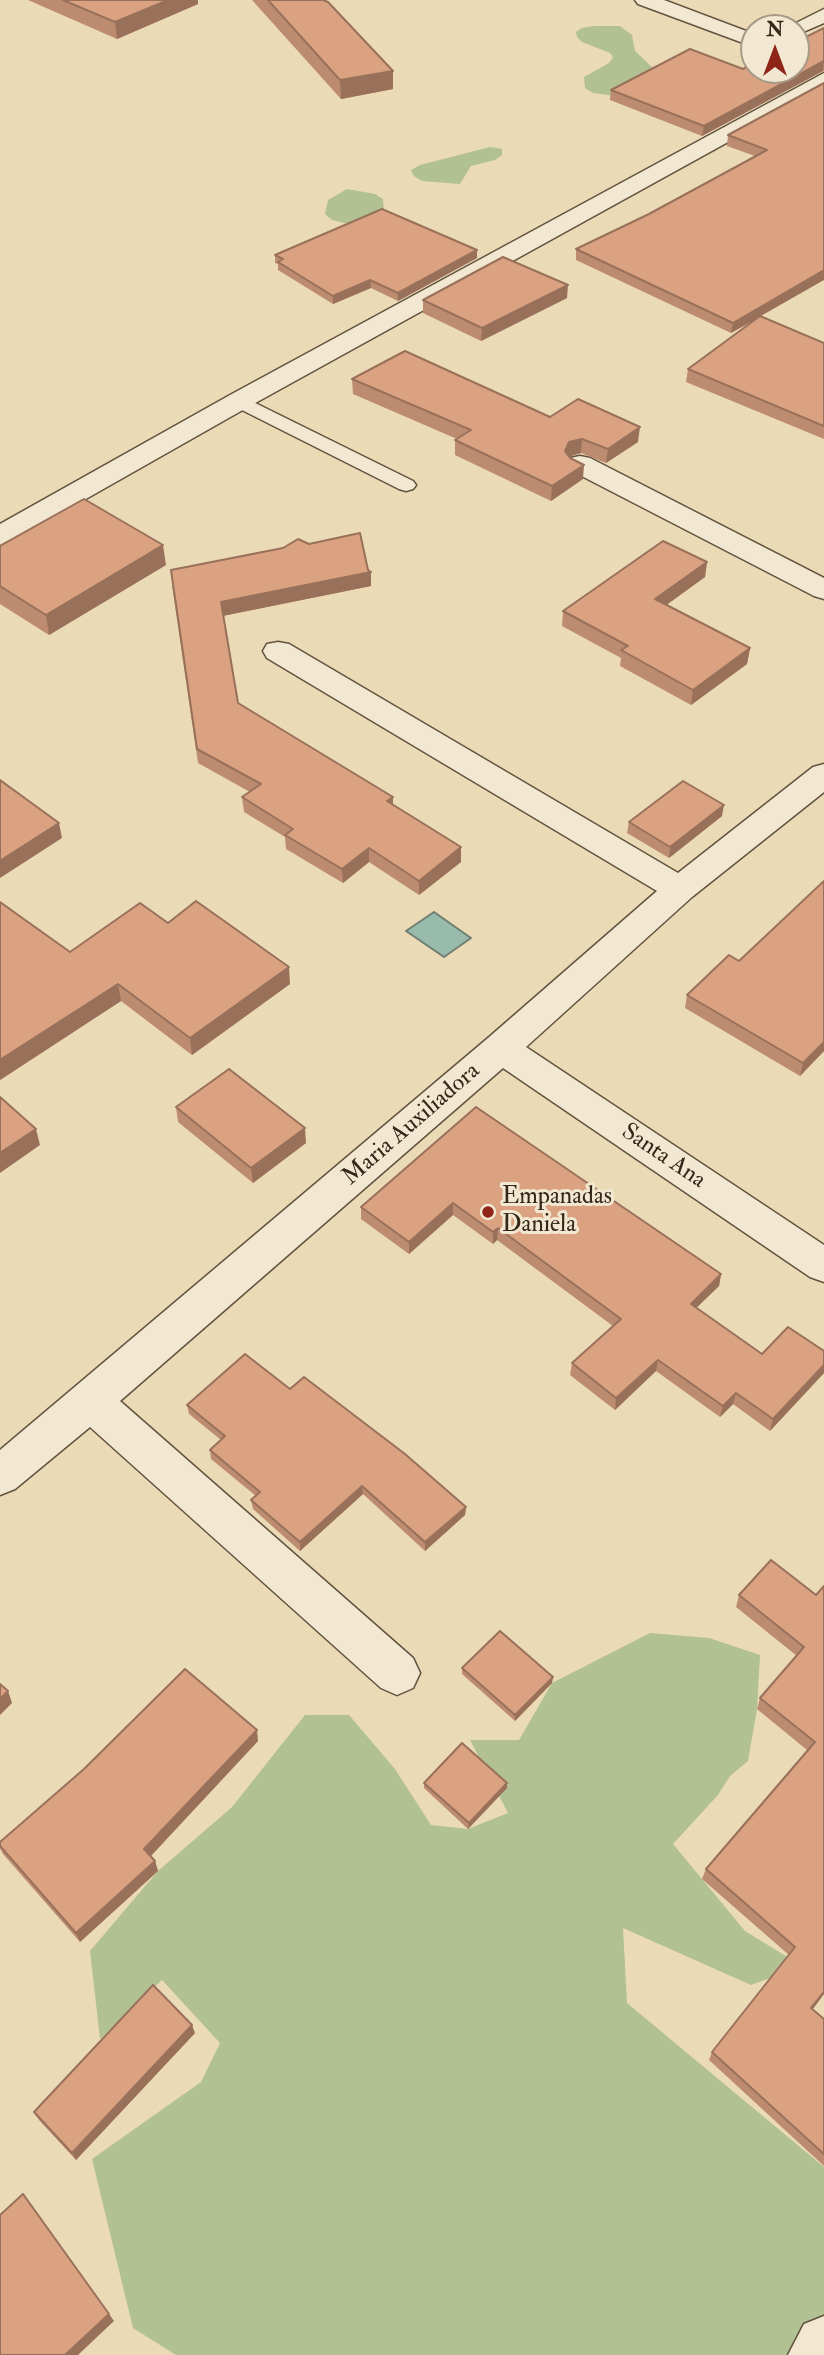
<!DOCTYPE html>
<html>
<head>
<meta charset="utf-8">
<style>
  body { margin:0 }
  #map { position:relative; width:824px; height:2355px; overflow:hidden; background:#ebdab6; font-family:"IM FELL Double Pica",serif }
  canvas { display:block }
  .north { position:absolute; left:740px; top:14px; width:70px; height:70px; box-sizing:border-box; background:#f2e7d0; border:2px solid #a69a86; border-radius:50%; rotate:0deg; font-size:19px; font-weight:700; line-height:28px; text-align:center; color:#342618 }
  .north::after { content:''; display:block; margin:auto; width:24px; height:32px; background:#8f2418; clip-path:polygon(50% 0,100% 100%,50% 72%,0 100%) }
</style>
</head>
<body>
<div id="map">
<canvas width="824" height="2355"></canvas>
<div class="north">N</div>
</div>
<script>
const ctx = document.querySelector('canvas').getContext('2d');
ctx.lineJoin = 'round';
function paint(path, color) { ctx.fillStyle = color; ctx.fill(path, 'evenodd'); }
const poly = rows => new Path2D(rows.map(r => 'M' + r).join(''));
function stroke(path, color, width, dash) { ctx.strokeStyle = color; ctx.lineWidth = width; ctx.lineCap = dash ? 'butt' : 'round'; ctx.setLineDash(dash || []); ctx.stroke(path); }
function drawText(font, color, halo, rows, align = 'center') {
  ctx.font = font + ' "IM FELL Double Pica",serif'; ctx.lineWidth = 6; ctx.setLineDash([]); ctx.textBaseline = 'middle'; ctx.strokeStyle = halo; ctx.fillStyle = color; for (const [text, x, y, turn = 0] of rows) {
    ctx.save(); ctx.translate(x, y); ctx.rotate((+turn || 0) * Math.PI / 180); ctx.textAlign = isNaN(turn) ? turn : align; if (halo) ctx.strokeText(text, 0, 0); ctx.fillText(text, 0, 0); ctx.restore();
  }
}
const green = poly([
  [594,26,620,26,632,35,635,51,652,67,651,73,616,96,593,93,585,88,584,77,609,63,613,57,610,53,582,42,577,37,576,32,582,28],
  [490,147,502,149,502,155,495,160,471,166,460,184,422,181,414,176,411,170,420,165],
  [347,189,375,194,383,199,384,213,357,226,332,220,325,214,328,200],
  [650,1633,709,1638,760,1655,757,1709,748,1761,730,1776,718,1795,673,1844,745,1931,802,1966,751,1985,623,1928,627,2003,824,2167,824,2343,814,2355,176,2355,133,2328,92,2159,201,2082,220,2043,162,1980,100,2039,90,1951,158,1871,232,1807,305,1715,349,1715,395,1769,431,1825,468,1829,508,1813,470,1740,519,1740,552,1683]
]);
const water = poly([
  [434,912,471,938,444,957,406,931,434,912]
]);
const service = poly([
  [239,395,413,481,416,485,413,489,406,491,399,489,232,405,229,401,239,395]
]);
const minor = poly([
  [635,0,664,0,754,34,754,47,638,4,635,0],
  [824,9,824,23,796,35,796,28,786,28,824,9],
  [824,73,824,89,248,407,10,542,0,545,0,524,230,395,824,73],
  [580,456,590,458,824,578,824,599,814,596,570,470,566,464,570,458,580,456],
  [278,642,289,644,678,873,813,767,824,764,824,792,692,897,526,1047,824,1245,824,1282,810,1277,503,1068,120,1401,413,1658,420,1673,413,1688,397,1695,381,1688,90,1427,15,1489,0,1495,0,1450,488,1038,657,891,267,658,263,651,267,644,278,642],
  [824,2316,824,2355,788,2355,804,2324,824,2316]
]);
const wall = poly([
  [28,0,198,0,198,4,117,39],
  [252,0,323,0,393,89,341,99],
  [824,28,824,71,823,71,702,136,610,100,611,90,743,69],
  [824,83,761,316,824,343,824,439,686,382,688,369,753,321,731,333,576,260,576,249,649,214,755,156,727,146,728,135],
  [275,255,477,258,398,301,371,288,333,304,278,270,278,264,275,263],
  [567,298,481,341,423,313,423,300],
  [352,379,550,417,638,442,606,463,581,453,569,456,583,479,551,501,455,455,455,440,457,439,353,394],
  [0,546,166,565,49,635,0,604],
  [707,562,705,577,666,605,750,648,747,664,691,705,620,666,621,658,562,626,563,611],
  [172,585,371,586,223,616,238,703,393,805,461,847,461,862,419,895,369,862,343,883,286,849,285,837,244,812,242,797,250,792,198,763],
  [722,816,669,858,627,833,629,822],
  [824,881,824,1051,800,1076,685,1008,687,995,739,961],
  [0,902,70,952,168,923,290,984,192,1055,121,1001,0,1080],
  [176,1107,306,1143,253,1183,178,1122],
  [476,1107,721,1274,719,1286,696,1308,762,1354,824,1351,824,1373,770,1431,733,1404,720,1417,656,1371,615,1410,570,1375,572,1363,613,1326,497,1240,493,1244,453,1215,409,1254,361,1219,361,1207],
  [290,1389,466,1507,465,1515,425,1551,363,1494,300,1551,253,1509,251,1500,256,1496,211,1459,210,1450,221,1440,189,1414,187,1405],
  [824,1586,824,1994,812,2009,824,2019,824,2166,709,2060,712,2052,789,1955,702,1879,706,1869,807,1750,757,1709,760,1698,797,1656,736,1607,739,1595,816,1595],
  [462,1668,552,1683,515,1721,462,1674],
  [258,1741,151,1856,155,1861,158,1871,80,1942,3,1854,0,1848,0,1842],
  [424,1783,507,1783,507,1788,468,1829,424,1788],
  [195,2033,76,2160,39,2120,34,2112]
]);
const shadedWall = poly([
  [168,0,198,0,198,4,117,39,115,22],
  [824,61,823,71,702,136,704,126],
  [393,71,393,89,341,99,340,80],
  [477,250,477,258,398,301,398,293],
  [824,270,824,280,731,333,733,323],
  [370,280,371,288,333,304,333,296],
  [568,285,567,298,481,341,482,328],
  [640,427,638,442,606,463,608,449],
  [582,439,581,453,568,457,565,451,569,442],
  [584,465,583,479,551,501,552,486],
  [163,545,166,565,49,635,46,615],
  [707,562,705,577,654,614,655,599],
  [371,572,371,586,222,616,221,602],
  [750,648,747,664,691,705,693,690],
  [393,797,393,811,387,801],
  [724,805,722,816,669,858,670,847],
  [59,823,62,838,0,878,0,861],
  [461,847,461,862,419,895,419,881],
  [369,848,369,862,343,883,342,869],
  [289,967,290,984,192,1055,190,1038],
  [118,984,121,1001,0,1080,0,1060],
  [824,1042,824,1051,800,1076,803,1063],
  [305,1128,306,1143,253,1183,251,1168],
  [36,1129,40,1145,0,1173,0,1153],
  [453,1203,453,1215,409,1254,409,1242],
  [498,1228,497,1240,493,1244,493,1232],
  [721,1274,719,1286,688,1316,691,1304],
  [658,1360,656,1371,615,1410,616,1398],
  [824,1365,824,1373,770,1431,773,1419],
  [736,1393,733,1404,720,1417,723,1406],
  [362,1486,363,1494,300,1551,300,1542],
  [466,1507,465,1515,425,1551,425,1542],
  [553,1677,552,1683,515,1721,515,1715],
  [8,1691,12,1703,0,1715,0,1699],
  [257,1730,258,1741,147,1860,144,1849],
  [507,1783,507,1788,468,1829,469,1823],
  [155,1861,158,1871,80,1942,76,1933],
  [824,1992,824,1994,807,2017,811,2008],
  [192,2025,195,2033,76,2160,72,2153],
  [30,2203,114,2321,78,2355,65,2355]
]);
const building = poly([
  [63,0,168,0,115,22,63,0],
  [268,0,323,0,328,2,393,71,340,80,268,0],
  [824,28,824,61,704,126,611,90,690,49,743,69,754,63,754,70,796,70,796,42,824,28],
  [824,83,824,270,733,323,576,249,649,214,767,150,728,135,824,83],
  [382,209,477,250,398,293,370,280,333,296,278,262,283,259,275,255,382,209],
  [503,257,568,285,482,328,423,300,503,257],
  [760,316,824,343,824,426,688,369,760,316],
  [405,351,550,417,578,399,640,427,608,449,582,439,569,442,565,451,570,458,584,465,552,486,455,440,471,430,352,379,405,351],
  [84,499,163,545,46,615,0,586,0,546,84,499],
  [360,533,368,570,371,572,221,602,238,703,393,797,387,801,461,847,419,881,369,848,342,869,285,835,293,829,242,797,261,784,197,749,171,570,283,548,298,539,309,544,360,533],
  [663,541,707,562,655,599,750,648,693,690,621,650,628,646,563,611,663,541],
  [0,780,59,823,0,861,0,780],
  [683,781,724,805,670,847,629,822,683,781],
  [824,881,824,1042,803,1063,687,995,729,955,739,961,824,881],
  [196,901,289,967,190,1038,118,984,0,1060,0,902,70,952,140,903,168,923,196,901],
  [229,1069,305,1128,251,1168,176,1107,229,1069],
  [0,1097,36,1129,0,1153,0,1097],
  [476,1107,721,1274,691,1304,762,1354,788,1327,824,1351,824,1365,773,1419,736,1393,723,1406,658,1360,616,1398,572,1363,621,1319,498,1228,493,1232,453,1203,409,1242,361,1207,476,1107],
  [245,1354,290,1389,304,1377,405,1454,466,1507,425,1542,362,1486,300,1542,251,1500,260,1492,210,1450,225,1436,187,1405,245,1354],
  [771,1560,816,1595,824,1586,824,1992,811,2008,824,2019,824,2154,712,2052,795,1947,706,1869,815,1742,760,1698,804,1647,739,1595,771,1560],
  [500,1631,553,1677,515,1715,462,1668,500,1631],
  [185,1669,257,1730,144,1849,155,1861,76,1933,0,1846,0,1842,84,1769,185,1669],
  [0,1684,8,1691,0,1699,0,1684],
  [462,1743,507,1783,469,1823,424,1783,462,1743],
  [153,1985,192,2025,72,2153,34,2112,153,1985],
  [23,2194,109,2314,65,2355,0,2355,0,2215,23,2194]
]);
const markers = [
  [488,1212,7,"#8f2418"]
];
const streetNames = [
  ["Maria Auxiliadora",412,1125,-41],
  ["Santa Ana",663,1157,34]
];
const poiNames = [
  ["Empanadas",502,1198],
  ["Daniela",502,1226]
];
paint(green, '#b1c193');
paint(water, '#98bbac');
stroke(water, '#707f71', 2);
stroke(service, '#625340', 3);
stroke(minor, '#625340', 3);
paint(service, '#f2e7d0');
paint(minor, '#f2e7d0');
paint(wall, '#bc8b70');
paint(shadedWall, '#99715b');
paint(building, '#dba282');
stroke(building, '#99715b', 2);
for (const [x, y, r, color] of markers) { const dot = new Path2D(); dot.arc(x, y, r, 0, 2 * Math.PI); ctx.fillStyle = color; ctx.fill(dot); stroke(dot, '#f2e7d0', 2.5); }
drawText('24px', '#342618', '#f2e7d0', streetNames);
drawText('24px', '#342618', '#f2e7d0', poiNames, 'left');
</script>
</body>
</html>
